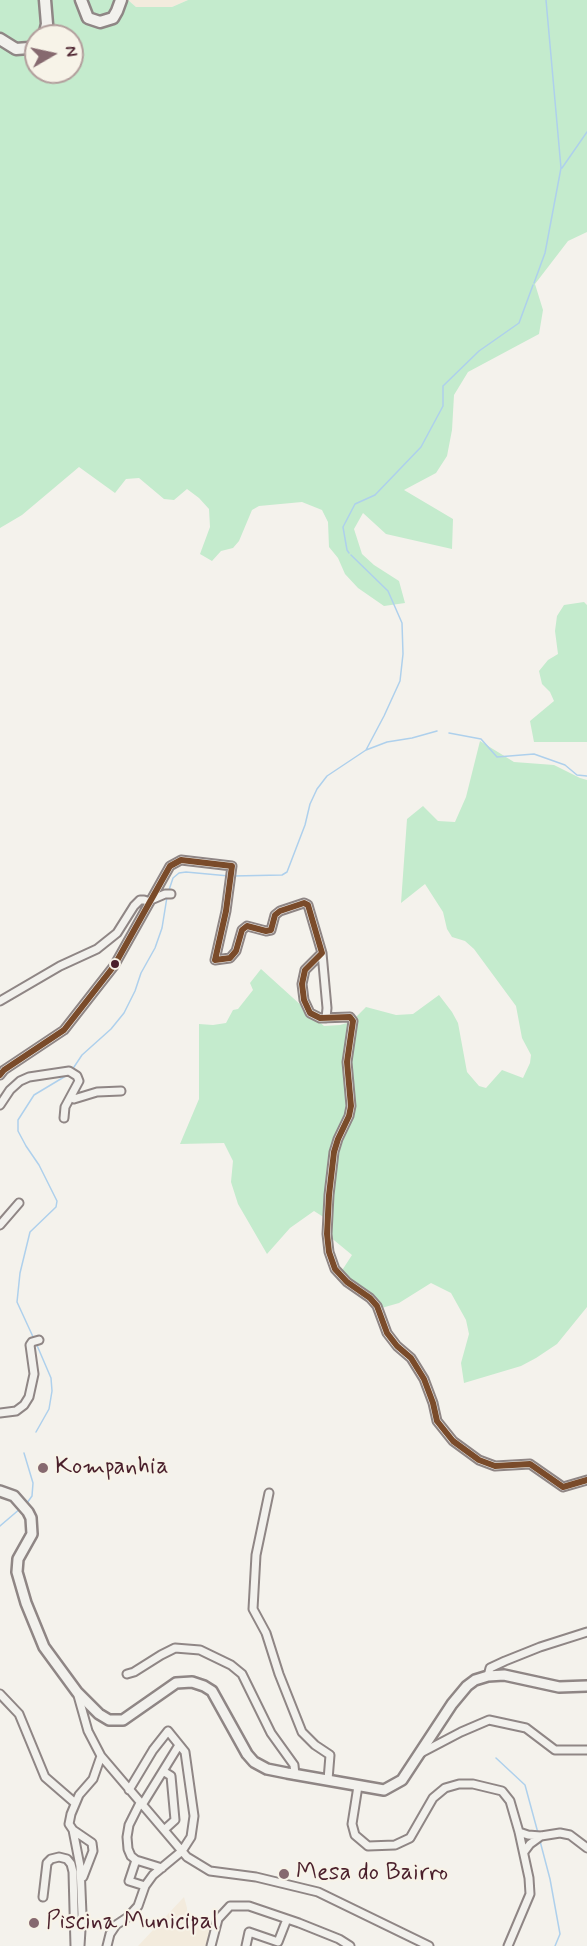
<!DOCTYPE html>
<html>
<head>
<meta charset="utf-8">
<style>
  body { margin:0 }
  #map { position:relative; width:587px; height:1946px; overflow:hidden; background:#f4f2ec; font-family:Mynerve,sans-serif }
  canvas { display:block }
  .north { position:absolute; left:24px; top:24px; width:60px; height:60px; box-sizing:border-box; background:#f7f3e8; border:2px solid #b29e9c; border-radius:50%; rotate:81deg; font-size:16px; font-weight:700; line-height:24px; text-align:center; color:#4a1f2b }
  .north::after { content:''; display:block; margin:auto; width:21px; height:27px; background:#86696f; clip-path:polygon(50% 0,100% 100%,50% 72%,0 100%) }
</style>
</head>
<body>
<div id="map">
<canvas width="587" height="1946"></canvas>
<div class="north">N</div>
</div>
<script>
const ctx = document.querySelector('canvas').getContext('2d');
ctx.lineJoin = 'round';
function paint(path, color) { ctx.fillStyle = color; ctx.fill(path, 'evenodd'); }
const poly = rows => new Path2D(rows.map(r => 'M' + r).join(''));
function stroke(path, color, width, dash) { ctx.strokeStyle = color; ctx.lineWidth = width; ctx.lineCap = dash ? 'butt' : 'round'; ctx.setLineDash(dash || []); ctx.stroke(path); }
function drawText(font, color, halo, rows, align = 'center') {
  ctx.font = font + ' Mynerve,sans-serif'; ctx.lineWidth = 4.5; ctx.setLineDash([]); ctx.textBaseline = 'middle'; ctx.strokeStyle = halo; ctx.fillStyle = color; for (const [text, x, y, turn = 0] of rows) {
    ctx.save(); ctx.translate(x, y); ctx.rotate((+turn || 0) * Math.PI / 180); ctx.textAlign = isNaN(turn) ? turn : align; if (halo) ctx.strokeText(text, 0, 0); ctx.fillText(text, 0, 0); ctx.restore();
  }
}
const built = poly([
  [128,0,188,0,172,7,136,7],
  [184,1897,187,1908,187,1916,214,1924,207,1946,138,1946]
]);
const green = poly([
  [0,0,128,0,136,7,172,7,188,0,587,0,587,232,568,241,535,284,543,310,539,334,468,372,454,395,452,430,447,456,436,473,404,490,453,519,452,549,386,534,363,513,354,529,362,554,374,565,399,581,405,603,384,606,358,588,345,574,338,558,329,547,328,522,322,510,302,502,259,506,252,510,239,541,233,548,221,551,212,561,200,554,210,527,209,509,199,498,187,489,174,500,164,499,139,478,126,479,115,493,79,467,22,515,0,528],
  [36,36,72,36,72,72,36,72],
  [584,602,587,605,587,742,534,742,530,721,554,701,550,692,542,684,539,671,548,660,558,654,555,631,557,616,564,605],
  [480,741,514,762,554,765,580,778,587,780,587,1307,557,1344,536,1358,521,1366,464,1383,461,1363,469,1334,466,1320,451,1293,431,1283,399,1303,378,1309,348,1281,341,1272,352,1255,329,1236,325,1218,314,1211,290,1228,267,1254,238,1204,231,1182,233,1161,224,1143,180,1144,199,1099,199,1024,213,1025,226,1023,233,1010,238,1009,253,990,250,983,261,969,324,1026,340,1025,351,1022,366,1007,396,1015,413,1014,439,995,452,1012,458,1023,467,1072,479,1086,486,1088,502,1070,523,1078,530,1063,531,1055,522,1038,516,1006,474,949,465,941,452,937,447,929,443,912,425,884,401,903,407,819,423,806,438,821,455,822,466,797]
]);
const stream = poly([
  [562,168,587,132],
  [534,283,545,253,561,168,546,0],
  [349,553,347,550,343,527,355,504,375,495,421,447,443,406,443,386,479,351,519,323,533,285],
  [449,733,481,739,497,757,534,754,565,765,577,775,587,776],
  [366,750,387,742,412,738,437,731],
  [233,876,282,875,287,872,305,825,310,804,317,789,327,776,366,750,384,716,400,681,403,654,402,623,388,591,351,555],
  [168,893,173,878,179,873,186,872,229,876],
  [72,1070,82,1055,111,1029,124,1013,135,991,141,973,155,948,162,928,167,897],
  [34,1339,17,1302,20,1273,30,1232,56,1207,57,1201,39,1165,26,1146,18,1131,18,1120,34,1095,69,1074],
  [36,1432,49,1409,52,1391,51,1378,36,1343],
  [24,1453,33,1483,32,1496,27,1503],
  [0,1526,21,1508],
  [496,1758,525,1785,538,1833],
  [540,1841,550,1879,560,1934,555,1946]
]);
const minor = poly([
  [151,900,165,894,171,894],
  [322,953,327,1008,326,1018],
  [0,1001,60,966,97,949,117,933,134,906,140,900,144,900,150,902],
  [0,1075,4,1070,64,1030,114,966,170,866,181,860,232,866,226,911,215,960,230,958,236,951,242,930,247,926,266,931,271,930,275,915,280,911,304,903,308,905,322,953,305,970,302,984,304,1000,310,1013,320,1018,350,1017,353,1021,347,1062,351,1106,349,1116,338,1139,334,1152,329,1195,327,1234,329,1252,335,1269,347,1282,370,1298,377,1306,387,1333,397,1346,411,1358,424,1379,433,1403,437,1421,453,1441,479,1460,495,1466,530,1464,563,1487,587,1480],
  [71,1096,74,1099,97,1092,121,1091],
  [0,1105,10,1090,20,1081,29,1077,69,1071,77,1076,79,1081,65,1107,64,1118],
  [0,1225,19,1203],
  [0,1413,16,1411,24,1405,29,1397,34,1374,30,1345,32,1342,39,1340],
  [269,1493,256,1555,253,1609,266,1633,279,1674,302,1732,315,1745,330,1755,328,1780],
  [127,1674,134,1672,161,1655,175,1648,200,1650,231,1665,242,1674,271,1733,294,1765,295,1775],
  [488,1676,490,1668,505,1661,540,1647,587,1632],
  [77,1692,88,1731,101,1756,187,1857,210,1871,256,1877,318,1892,429,1946],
  [0,1694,19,1714,45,1777,75,1803],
  [421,1753,461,1732,489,1720,526,1728,555,1750,587,1750],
  [163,1771,171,1776,175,1820,164,1830],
  [358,1786,352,1824,355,1835,368,1846,395,1845,410,1838,433,1798,445,1788,459,1784,473,1784,502,1791,510,1801,519,1832,529,1878,530,1894,508,1946],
  [140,1803,129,1825,127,1837,128,1849,131,1856,136,1860,162,1868],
  [142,1805,179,1745],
  [73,1830,92,1843,93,1851,83,1877],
  [519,1832,528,1835,541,1836,560,1833,570,1835,587,1848],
  [524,1852,530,1844,541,1836],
  [136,1860,129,1881,145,1886],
  [43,1897,47,1863,51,1859,59,1857,67,1859,71,1864,73,1872,75,1946],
  [80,1946,82,1914,80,1866,73,1830,69,1824,71,1814,79,1795,93,1779,101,1756],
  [107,1946,110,1934,116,1925,128,1917,138,1906,145,1886,153,1875,182,1851,191,1837,194,1816,185,1752,168,1731,153,1750,129,1790],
  [211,1946,218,1919,230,1906,249,1906,299,1923,339,1939,350,1946],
  [246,1946,249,1932,278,1942,287,1919]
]);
const tertiary = poly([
  [0,1491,14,1496,28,1512,31,1518,32,1534,18,1559,17,1572,26,1603,44,1647,77,1692,99,1714,109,1720,123,1720,176,1683,192,1682,204,1686,212,1691,247,1754,254,1762,267,1769,287,1773,384,1790,402,1780,452,1704,467,1686,475,1680,488,1676,504,1675,559,1687,587,1686]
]);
const secondary = poly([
  [81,0,88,18,100,22,113,18,117,11,121,0],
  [44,36,47,24,45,0],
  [0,39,16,49,29,48,36,45]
]);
const bus1 = poly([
  [0,1075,4,1070,64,1030,114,966,170,866,181,860,232,866,226,911,215,960,230,958,236,951,242,930,247,926,266,931,271,930,275,915,280,911,304,903,308,905,322,953,305,970,302,984,304,1000,310,1013,320,1018,350,1017,353,1021,347,1062,351,1106,349,1116,338,1139,334,1152,329,1195,327,1234,329,1252,335,1269,347,1282,370,1298,377,1306,387,1333,397,1346,411,1358,424,1379,433,1403,437,1421,453,1441,479,1460,495,1466,530,1464,563,1487,587,1480]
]);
const markers = [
  [115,964,5,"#4a1f2b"],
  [43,1468,6,"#86696f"],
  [284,1874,6,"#86696f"],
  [34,1923,6,"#86696f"]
];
const poiNames = [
  ["Kompanhia",55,1468],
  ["Mesa do Bairro",296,1874],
  ["Piscina Municipal",46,1923]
];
paint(built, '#f3ebdd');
paint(green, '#c4ebcd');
stroke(stream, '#aed0ec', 1.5);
stroke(minor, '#8f8685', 11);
stroke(tertiary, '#8f8685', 14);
stroke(secondary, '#8f8685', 15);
stroke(minor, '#f2f1ed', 7);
stroke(tertiary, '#f2f1ed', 9);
stroke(secondary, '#f2f1ed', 10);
stroke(bus1, '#7a4b2a', 6);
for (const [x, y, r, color] of markers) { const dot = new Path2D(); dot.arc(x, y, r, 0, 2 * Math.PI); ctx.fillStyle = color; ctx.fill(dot); stroke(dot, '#f7f3e8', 2); }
drawText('24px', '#4a1f2b', '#f7f3e8', poiNames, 'left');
</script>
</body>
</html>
